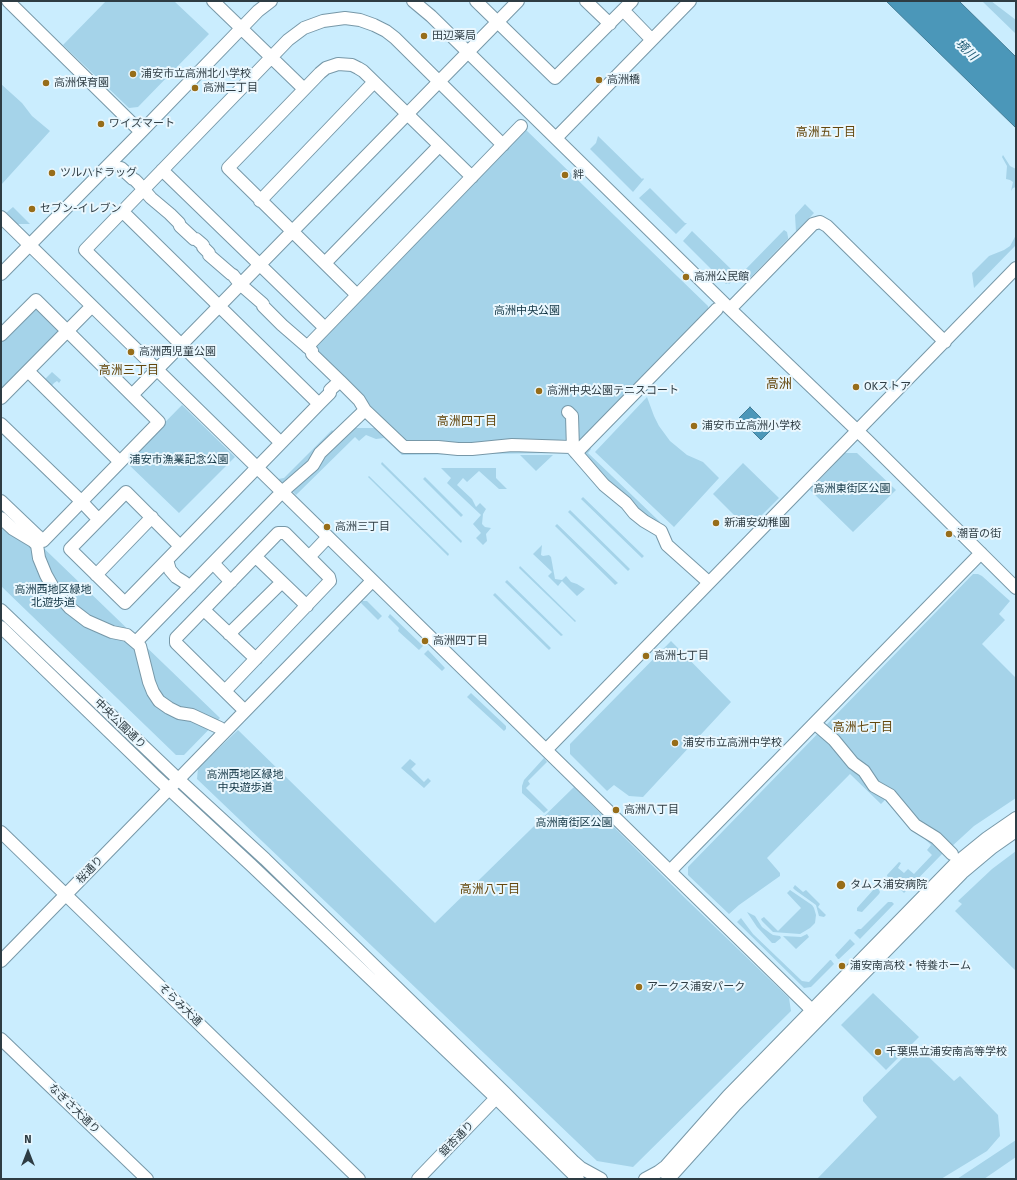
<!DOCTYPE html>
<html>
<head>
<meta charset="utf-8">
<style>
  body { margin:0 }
  #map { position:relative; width:1017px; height:1180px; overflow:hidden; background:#caedfe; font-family:"Fira Sans",sans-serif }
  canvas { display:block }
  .frame { position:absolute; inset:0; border:2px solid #2e3c43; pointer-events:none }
  .north { position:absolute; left:8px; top:1132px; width:40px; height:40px; -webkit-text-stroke:3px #e9f7fe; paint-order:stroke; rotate:0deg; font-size:11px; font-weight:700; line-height:16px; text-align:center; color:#2e3c43 }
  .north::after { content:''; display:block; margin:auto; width:14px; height:18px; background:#2e3c43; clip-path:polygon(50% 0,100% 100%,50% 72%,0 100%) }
</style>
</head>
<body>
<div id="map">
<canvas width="1017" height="1180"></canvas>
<div class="frame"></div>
<div class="north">N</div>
</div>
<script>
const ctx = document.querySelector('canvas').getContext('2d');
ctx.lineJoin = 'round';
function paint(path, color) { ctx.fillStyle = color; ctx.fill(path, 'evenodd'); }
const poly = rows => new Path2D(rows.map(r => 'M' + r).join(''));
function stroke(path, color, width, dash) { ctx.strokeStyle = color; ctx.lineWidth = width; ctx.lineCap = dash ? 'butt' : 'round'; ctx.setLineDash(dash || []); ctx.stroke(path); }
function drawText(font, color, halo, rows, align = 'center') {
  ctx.font = font + ' "Fira Sans","Noto Sans JP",sans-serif'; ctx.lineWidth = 4; ctx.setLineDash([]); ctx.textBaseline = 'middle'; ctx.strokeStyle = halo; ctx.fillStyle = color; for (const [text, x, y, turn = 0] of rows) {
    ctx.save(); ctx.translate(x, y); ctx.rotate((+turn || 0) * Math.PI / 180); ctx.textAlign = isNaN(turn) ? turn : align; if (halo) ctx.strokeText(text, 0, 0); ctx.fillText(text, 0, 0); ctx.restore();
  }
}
const green = poly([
  [106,1,174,1,209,34,138,107,129,108,63,45],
  [982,1,991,1,1016,20,1016,34],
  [1,84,22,103,32,116,50,131,1,185],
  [524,128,708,306,709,313,584,439,558,440,558,444,408,443,314,350,314,344],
  [598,136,642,179,643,178,644,179,633,192,590,149,596,143],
  [1003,155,1010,166,1016,169,1016,187,1013,188,1011,191,1013,182,1010,180,1006,179,1007,166,1002,157],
  [650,188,685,223,687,223,676,234,639,198],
  [805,204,814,213,796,232,795,215],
  [13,207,30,224,17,224,6,213],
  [784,230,787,232,788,237,788,239,748,280,744,277,742,279,735,279,729,284,728,283,726,284,683,241,692,231,735,273,742,273],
  [1016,235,1016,245,974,288,972,273,989,256,1004,250,1010,246],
  [37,307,61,332,1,394,1,340],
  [52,372,61,380,59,383,57,381,54,383,50,388,43,381],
  [647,397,654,416,659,426,670,441,687,455,703,462,719,478,674,527,595,452],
  [182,405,235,457,179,513,126,462],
  [350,428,382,428,403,449,558,449,557,453,402,455,384,438,376,439,366,435,359,441,355,437,296,495,293,492,292,489],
  [332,430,336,434,311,462,283,483,278,479,284,478],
  [589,446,591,449,588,453,660,522,655,523,620,494,582,453],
  [845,453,857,453,896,490,853,532,810,490],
  [520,455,553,455,536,471],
  [382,462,462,541,461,543,381,464],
  [743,463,779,498,748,529,713,494],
  [441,468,496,468,496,478,507,489,499,489,479,471,467,482,463,478,457,485,472,499,476,507,480,503,486,509,483,514,482,524,485,527,491,528,486,534,487,541,483,545,476,538,481,533,473,524,481,515,447,483,451,478],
  [369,476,449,554,448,556,368,477],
  [425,477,463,515,461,517,423,479],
  [583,497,644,556,642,558,581,499],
  [1,507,220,718,184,755,176,755,1,586],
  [570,510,630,569,628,571,568,512],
  [557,524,618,583,615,585,555,526],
  [542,545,541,555,543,556,549,555,551,557,555,579,562,580,566,576,571,582,577,584,585,589,577,596,562,581,558,586,548,576,552,572,533,554],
  [520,566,576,621,575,622,519,568],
  [973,574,978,574,982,576,1010,601,999,614,1005,620,982,644,1016,678,1016,798,974,826,950,848,913,827,885,800,881,804,850,774,767,858,780,873,780,876,739,905,729,914,688,875,688,867],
  [507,580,563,635,561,636,505,582],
  [495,593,551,648,549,650,493,595],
  [362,601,367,601,382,616,378,620,361,603],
  [390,614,423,646,419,650,398,631,399,628,388,617],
  [671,641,731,702,643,797,629,796,614,785,607,791,570,754,570,744],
  [428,650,445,668,442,671,424,654],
  [471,693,506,726,506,729,504,731,467,697],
  [238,730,435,923,574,787,687,900,789,998,791,1011,633,1167,597,1161,197,779,198,768],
  [544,758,547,762,528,781,530,784,526,788,548,810,544,813,522,793,522,786,524,780],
  [410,759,416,764,411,769,424,782,428,778,431,781,424,788,401,768],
  [916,827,942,851,942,854,904,893,887,876,887,875,899,862,901,863,898,868,904,873,908,869,914,874,932,855,927,850,931,845,915,829],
  [1016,851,1016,971,955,911,962,904,958,901,992,869],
  [795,885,803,892,806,890,820,904,818,907,826,915,824,917,819,916,816,905,795,890,793,888],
  [874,889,878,889,879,890,880,892,879,894,862,912,857,911,857,908],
  [790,890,812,905,814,908,816,915,815,923,810,928,800,934,773,932,762,921,761,919,764,917,778,931,801,908,787,893],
  [888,902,892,902,894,904,860,939,854,933,858,929,861,929],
  [747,912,755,916,762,927,770,933,773,935,780,936,781,938,775,943,772,943,757,927],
  [741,918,753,934,802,981,809,982,830,960,831,960,834,964,811,987,804,988,737,922],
  [807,934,809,937,796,949,783,936,801,937],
  [850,939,855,944,839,959,838,959,835,955],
  [873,993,919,1037,886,1070,841,1025],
  [916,1045,954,1081,960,1076,998,1115,1000,1136,987,1151,941,1179,817,1179,877,1117,863,1101,863,1097],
  [1016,1140,1016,1157,984,1179,957,1179]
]);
const water = poly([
  [886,1,959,1,1016,57,1016,128,886,1],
  [750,407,772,429,761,440,739,418,750,407]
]);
const minor = poly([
  [8,1,141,132],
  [213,1,304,89],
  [413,1,431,16,730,309,867,440,1016,588],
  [476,1,555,78,632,1],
  [586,1,610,24],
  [623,10,652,40],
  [556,138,690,1],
  [121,168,133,179,135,180,138,183,151,198,170,214,179,223,180,226,194,239,196,239,203,245,203,247,209,253,209,255,231,274,233,275,240,284,263,304,263,306,282,325,312,351,312,354,340,381,330,390,330,393,319,404,125,603,70,549,126,492,180,546],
  [162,170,325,328],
  [260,201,374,82],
  [122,211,319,404],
  [1,217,820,1018],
  [325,263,439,146],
  [1,274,141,132,258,11,271,1],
  [357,295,228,168,320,73,326,68,338,64,352,65,358,68,363,71,472,177],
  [730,309,813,224,820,222,827,226,945,342],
  [1,335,36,300,159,422,43,541,1,501],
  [307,347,521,126],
  [28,371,120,462],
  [340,381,359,400,365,410],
  [132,395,518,1],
  [1,398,92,306],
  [568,412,572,416,573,449],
  [1,424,81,501,98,519],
  [281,443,85,250,288,40,304,28,323,21,345,18,360,20,374,25,386,31,395,38,503,145],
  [576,453,717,309],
  [1,518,13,529,33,541],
  [38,536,33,541,37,545,39,558,46,575,55,591,70,608,87,621,112,632,127,635,140,646,149,682,153,692,159,701,169,708,179,713,192,715,220,728],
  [256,557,307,606],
  [309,557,328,537],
  [167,560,170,570,176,577,184,582,190,587],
  [213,563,231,582],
  [96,575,152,517],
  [1,610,178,779,265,859,504,1092,573,1161,581,1168,601,1179],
  [204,610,256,659],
  [1,627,155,776,251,865,496,1098,578,1179],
  [229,634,282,582],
  [136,642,282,492,313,465,320,453,365,410,404,447,438,447,458,449,472,449,512,445,571,447,604,485,626,503,634,513,644,521,661,531,667,545,705,579],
  [225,691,330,581,329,577,285,533,278,533,176,638,176,643,245,711],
  [819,727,834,740,853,763,864,771,874,786,890,795,915,825,936,838,952,854],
  [546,750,1016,268],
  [1,832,359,1179],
  [670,871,981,553],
  [1,961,372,581],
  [1,1039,147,1179],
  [418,1179,496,1098],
  [645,1179,658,1172,666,1166,728,1096,955,864,987,838,1016,818],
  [667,1179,673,1174,736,1104,962,873,993,847,1016,831]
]);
const markers = [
  [424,36,4,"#976d19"],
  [133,74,4,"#976d19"],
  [599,80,4,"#976d19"],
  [46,83,4,"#976d19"],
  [195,88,4,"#976d19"],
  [101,124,4,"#976d19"],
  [52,173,4,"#976d19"],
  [565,175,4,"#976d19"],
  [32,209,4,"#976d19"],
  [686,277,4,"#976d19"],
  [131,352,4,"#976d19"],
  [856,387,4,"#976d19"],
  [539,391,4,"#976d19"],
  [694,426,4,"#976d19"],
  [716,523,4,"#976d19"],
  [327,527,4,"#976d19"],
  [949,534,4,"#976d19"],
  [425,641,4,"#976d19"],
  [646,656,4,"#976d19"],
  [675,743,4,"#976d19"],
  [616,810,4,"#976d19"],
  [841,885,5,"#976d19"],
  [842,966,4,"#976d19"],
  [639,987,4,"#976d19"],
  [878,1052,4,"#976d19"]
];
const poiNames = [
  ["田辺薬局",432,36],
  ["浦安市立高洲北小学校",141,74],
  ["高洲橋",607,80],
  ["高洲保育園",54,83],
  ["高洲二丁目",203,88],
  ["ワイズマート",109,124],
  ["ツルハドラッグ",60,173],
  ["絆",573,175],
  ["セブン-イレブン",40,209],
  ["高洲公民館",694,277],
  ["高洲西児童公園",139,352],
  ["OKストア",864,387],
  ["高洲中央公園テニスコート",547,391],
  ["浦安市立高洲小学校",702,426],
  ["新浦安幼稚園",724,523],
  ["高洲三丁目",335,527],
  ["潮音の街",957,534],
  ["高洲四丁目",433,641],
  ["高洲七丁目",654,656],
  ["浦安市立高洲中学校",683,743],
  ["高洲八丁目",624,810],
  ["タムス浦安病院",850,885],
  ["浦安南高校・特養ホーム",850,966],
  ["アークス浦安パーク",647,987],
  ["千葉県立浦安南高等学校",886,1052]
];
const parkNames = [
  ["高洲中央公園",527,311],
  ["浦安市漁業記念公園",179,460],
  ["高洲東街区公園",852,489],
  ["高洲西地区緑地",53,590],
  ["北遊歩道",53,603],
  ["高洲西地区緑地",245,775],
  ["中央遊歩道",245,788],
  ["高洲南街区公園",574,823]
];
const streetNames = [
  ["中央公園通り",120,724,44],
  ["桜通り",90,870,-46],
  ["そらみ大通",180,1005,44],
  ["なぎさ大通り",74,1109,44],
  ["銀杏通り",457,1139,-46]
];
const waterNames = [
  ["境川",966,50,44]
];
const neighbourhoodNames = [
  ["高洲五丁目",826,133],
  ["高洲三丁目",129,371],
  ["高洲四丁目",467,422],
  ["高洲七丁目",863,728],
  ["高洲八丁目",490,890]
];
const quarterNames = [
  ["高洲",779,384]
];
paint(green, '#a5d3e9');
paint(water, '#4b97b9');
stroke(water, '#427c96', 1);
stroke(minor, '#7798a8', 14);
stroke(minor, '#fff', 12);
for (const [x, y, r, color] of markers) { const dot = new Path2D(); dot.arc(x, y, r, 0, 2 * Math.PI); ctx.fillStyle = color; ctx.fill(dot); stroke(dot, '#e9f7fe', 1.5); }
drawText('11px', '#2e3c43', '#e9f7fe', poiNames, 'left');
drawText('11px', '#103342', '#e9f7fe', parkNames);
drawText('11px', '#2e3c43', '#e9f7fe', streetNames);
drawText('italic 12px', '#1f5a73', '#e9f7fe', waterNames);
drawText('12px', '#64470d', '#e9f7fe', neighbourhoodNames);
drawText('13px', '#64470d', '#e9f7fe', quarterNames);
</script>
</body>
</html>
